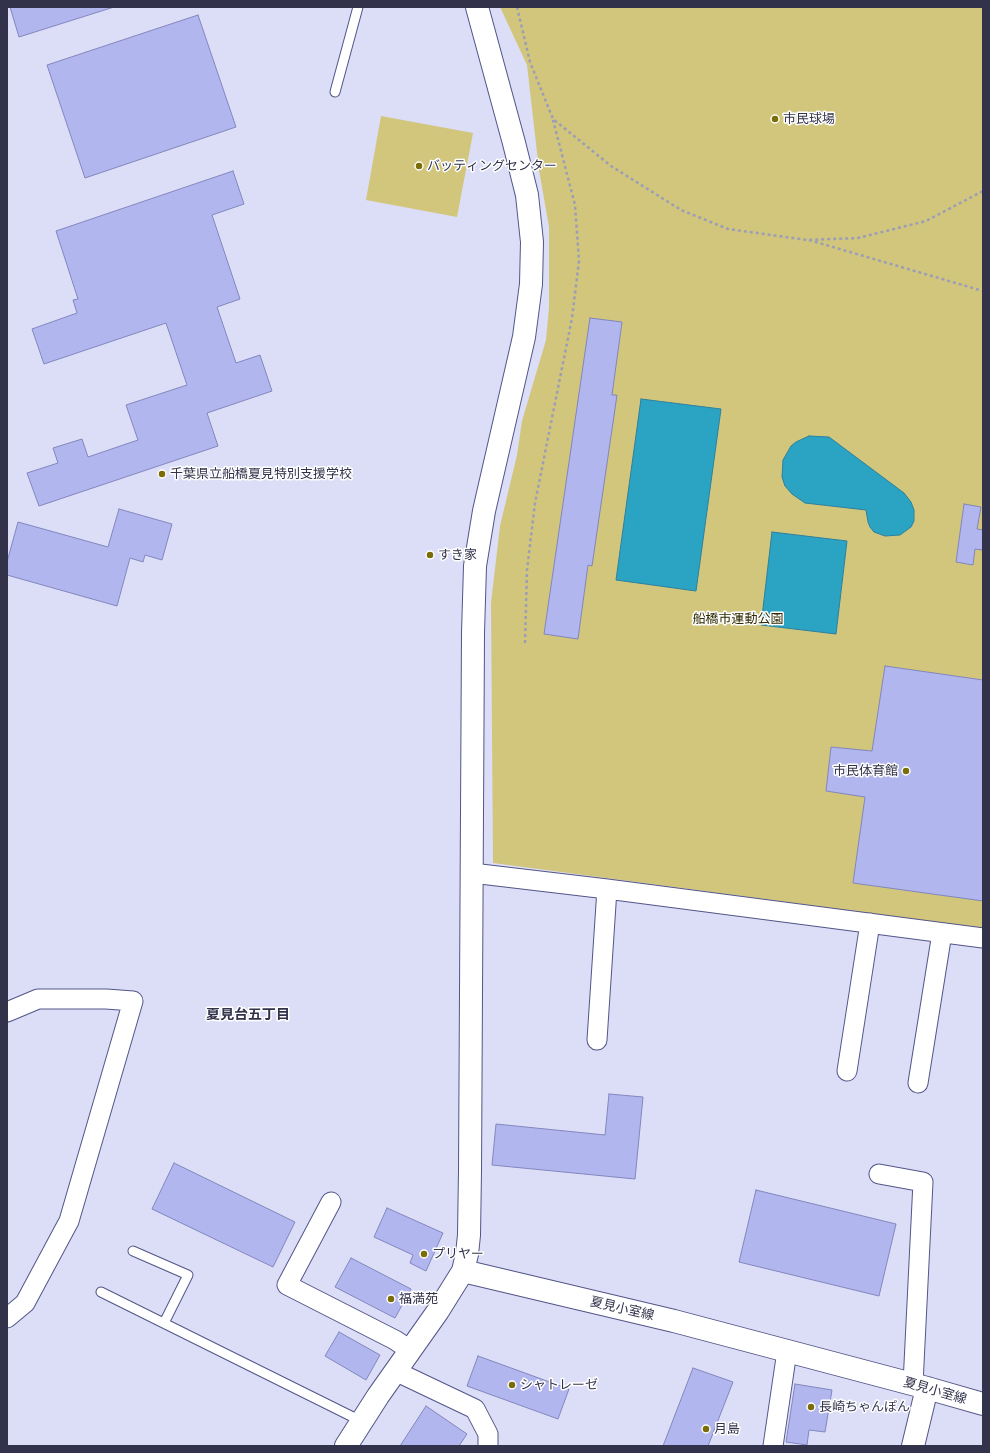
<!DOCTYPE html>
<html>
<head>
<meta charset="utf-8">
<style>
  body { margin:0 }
  #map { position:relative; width:990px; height:1453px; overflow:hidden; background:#dbdef6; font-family:"PT Sans",sans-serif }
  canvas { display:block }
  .frame { position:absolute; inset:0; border:8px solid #32334b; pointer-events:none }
</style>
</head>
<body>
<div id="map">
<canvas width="990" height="1453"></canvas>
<div class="frame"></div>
</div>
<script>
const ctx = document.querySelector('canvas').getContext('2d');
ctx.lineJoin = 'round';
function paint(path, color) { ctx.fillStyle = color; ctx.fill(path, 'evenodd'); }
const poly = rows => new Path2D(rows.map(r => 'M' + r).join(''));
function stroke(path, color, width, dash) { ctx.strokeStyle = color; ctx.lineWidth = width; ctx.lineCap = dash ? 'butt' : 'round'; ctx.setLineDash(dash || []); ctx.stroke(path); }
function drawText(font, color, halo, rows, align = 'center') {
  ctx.font = font + ' "PT Sans","Noto Sans JP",sans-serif'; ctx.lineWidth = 3; ctx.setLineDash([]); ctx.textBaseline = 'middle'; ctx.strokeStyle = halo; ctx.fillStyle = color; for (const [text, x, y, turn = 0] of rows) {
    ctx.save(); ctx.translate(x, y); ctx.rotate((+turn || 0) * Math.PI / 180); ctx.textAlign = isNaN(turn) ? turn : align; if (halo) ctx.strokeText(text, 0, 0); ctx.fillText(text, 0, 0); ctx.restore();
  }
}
const green = poly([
  [500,7,983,7,983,928,493,863,491,603,500,526,517,455,522,421,546,340,549,307,549,227,539,170,527,65],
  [381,116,473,133,457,217,366,200]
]);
const water = poly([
  [641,399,721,409,696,591,616,580,641,399],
  [809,436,829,437,904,493,911,502,914,510,914,521,911,527,900,535,885,536,874,532,870,527,868,522,866,510,805,503,792,494,785,486,782,477,783,460,791,446,796,442,809,436],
  [772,532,847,541,836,634,761,625,772,532]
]);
const building = poly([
  [10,7,114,7,19,37,10,7],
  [198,15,236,127,85,178,47,65,198,15],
  [233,171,244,204,212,215,240,299,217,307,236,363,260,355,272,391,207,413,218,446,39,506,27,473,58,463,53,448,82,439,88,457,138,440,126,405,187,385,166,323,44,364,32,329,77,313,73,300,78,299,56,231,233,171],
  [590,318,622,322,612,395,617,395,592,566,588,565,578,639,544,634,590,318],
  [964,504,981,507,977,529,983,530,983,545,982,550,975,549,973,565,956,562,964,504],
  [119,509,172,524,162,560,145,555,143,562,130,558,117,606,7,575,7,562,18,522,108,547,119,509],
  [885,666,983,680,983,901,853,883,865,797,826,791,831,747,872,751,885,666],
  [609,1094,643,1097,635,1179,492,1165,496,1124,605,1135,609,1094],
  [174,1163,295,1222,273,1267,152,1209,174,1163],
  [756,1190,896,1224,879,1296,739,1262,756,1190],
  [387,1208,443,1233,426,1271,410,1263,413,1255,374,1237,387,1208],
  [351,1258,411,1289,395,1318,335,1287,351,1258],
  [339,1332,380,1355,366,1380,325,1356,339,1332],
  [478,1356,569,1389,558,1419,467,1386,478,1356],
  [693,1368,733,1382,708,1446,663,1446,693,1368],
  [795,1384,832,1390,825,1432,809,1430,807,1445,786,1442,795,1384],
  [426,1406,467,1434,459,1446,400,1446,426,1406]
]);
const path = poly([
  [517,7,530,62,553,119,611,166,681,210,728,229,807,240,858,238,926,221,983,191],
  [809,240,983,291],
  [525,643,527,570,535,503,572,318,579,261,575,205,553,120]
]);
const lane = poly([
  [335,92,358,7],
  [133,1251,188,1275,164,1323],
  [101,1292,361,1421]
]);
const street = poly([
  [472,873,607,889,983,938],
  [7,1012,38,999,106,999,133,1001,69,1221,25,1303,7,1318],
  [597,1040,607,889],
  [847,1071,870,923],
  [918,1083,942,933],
  [879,1174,923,1182,913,1384],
  [331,1202,287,1285,395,1340,410,1350],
  [395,1371,475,1409,488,1434,488,1446],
  [773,1446,787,1351]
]);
const secondary = poly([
  [463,1271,674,1321,927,1388,983,1404],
  [346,1446,378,1396,438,1311,463,1271,467,1254,469,1235,470,1171,473,633,475,566,484,511,524,337,531,284,532,242,527,195,514,143,477,7],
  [913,1446,927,1388]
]);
const markers = [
  [775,119,4,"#7a6d08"],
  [419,166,4,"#7a6d08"],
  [162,474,4,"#7a6d08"],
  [430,555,4,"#7a6d08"],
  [906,771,4,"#7a6d08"],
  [424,1254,4,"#7a6d08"],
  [391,1299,4,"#7a6d08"],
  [512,1385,4,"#7a6d08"],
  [811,1407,4,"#7a6d08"],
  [706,1429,4,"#7a6d08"]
];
const poiNames = [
  ["市民球場",783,119],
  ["バッティングセンター",427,166],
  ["千葉県立船橋夏見特別支援学校",170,474],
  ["すき家",438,555],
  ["市民体育館",898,771,"right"],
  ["プリヤー",432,1254],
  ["福満苑",399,1299],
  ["シャトレーゼ",520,1385],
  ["長崎ちゃんぽん",819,1407],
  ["月島",714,1429]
];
const parkNames = [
  ["船橋市運動公園",738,619]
];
const streetNames = [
  ["夏見小室線",622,1309,13],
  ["夏見小室線",935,1391,16]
];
const neighbourhoodNames = [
  ["夏見台五丁目",248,1015]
];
paint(green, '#d1c67c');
paint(water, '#2ba3c3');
stroke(water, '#2d819f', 1);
paint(building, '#b1b6ef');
stroke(building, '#8286bd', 1);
stroke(lane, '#535588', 11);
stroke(street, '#535588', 21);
stroke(secondary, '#535588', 24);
stroke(path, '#9c9eb6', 2.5, [3, 3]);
stroke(lane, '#fff', 9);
stroke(street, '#fff', 19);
stroke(secondary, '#fff', 22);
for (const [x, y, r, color] of markers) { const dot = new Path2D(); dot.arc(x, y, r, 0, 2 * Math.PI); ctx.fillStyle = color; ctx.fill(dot); stroke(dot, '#fff', 1.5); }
drawText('13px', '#32334b', '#fff', poiNames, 'left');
drawText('13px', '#2f2a02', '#fff', parkNames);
drawText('13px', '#32334b', '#fff', streetNames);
drawText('bold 14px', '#32334b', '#fff', neighbourhoodNames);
</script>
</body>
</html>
